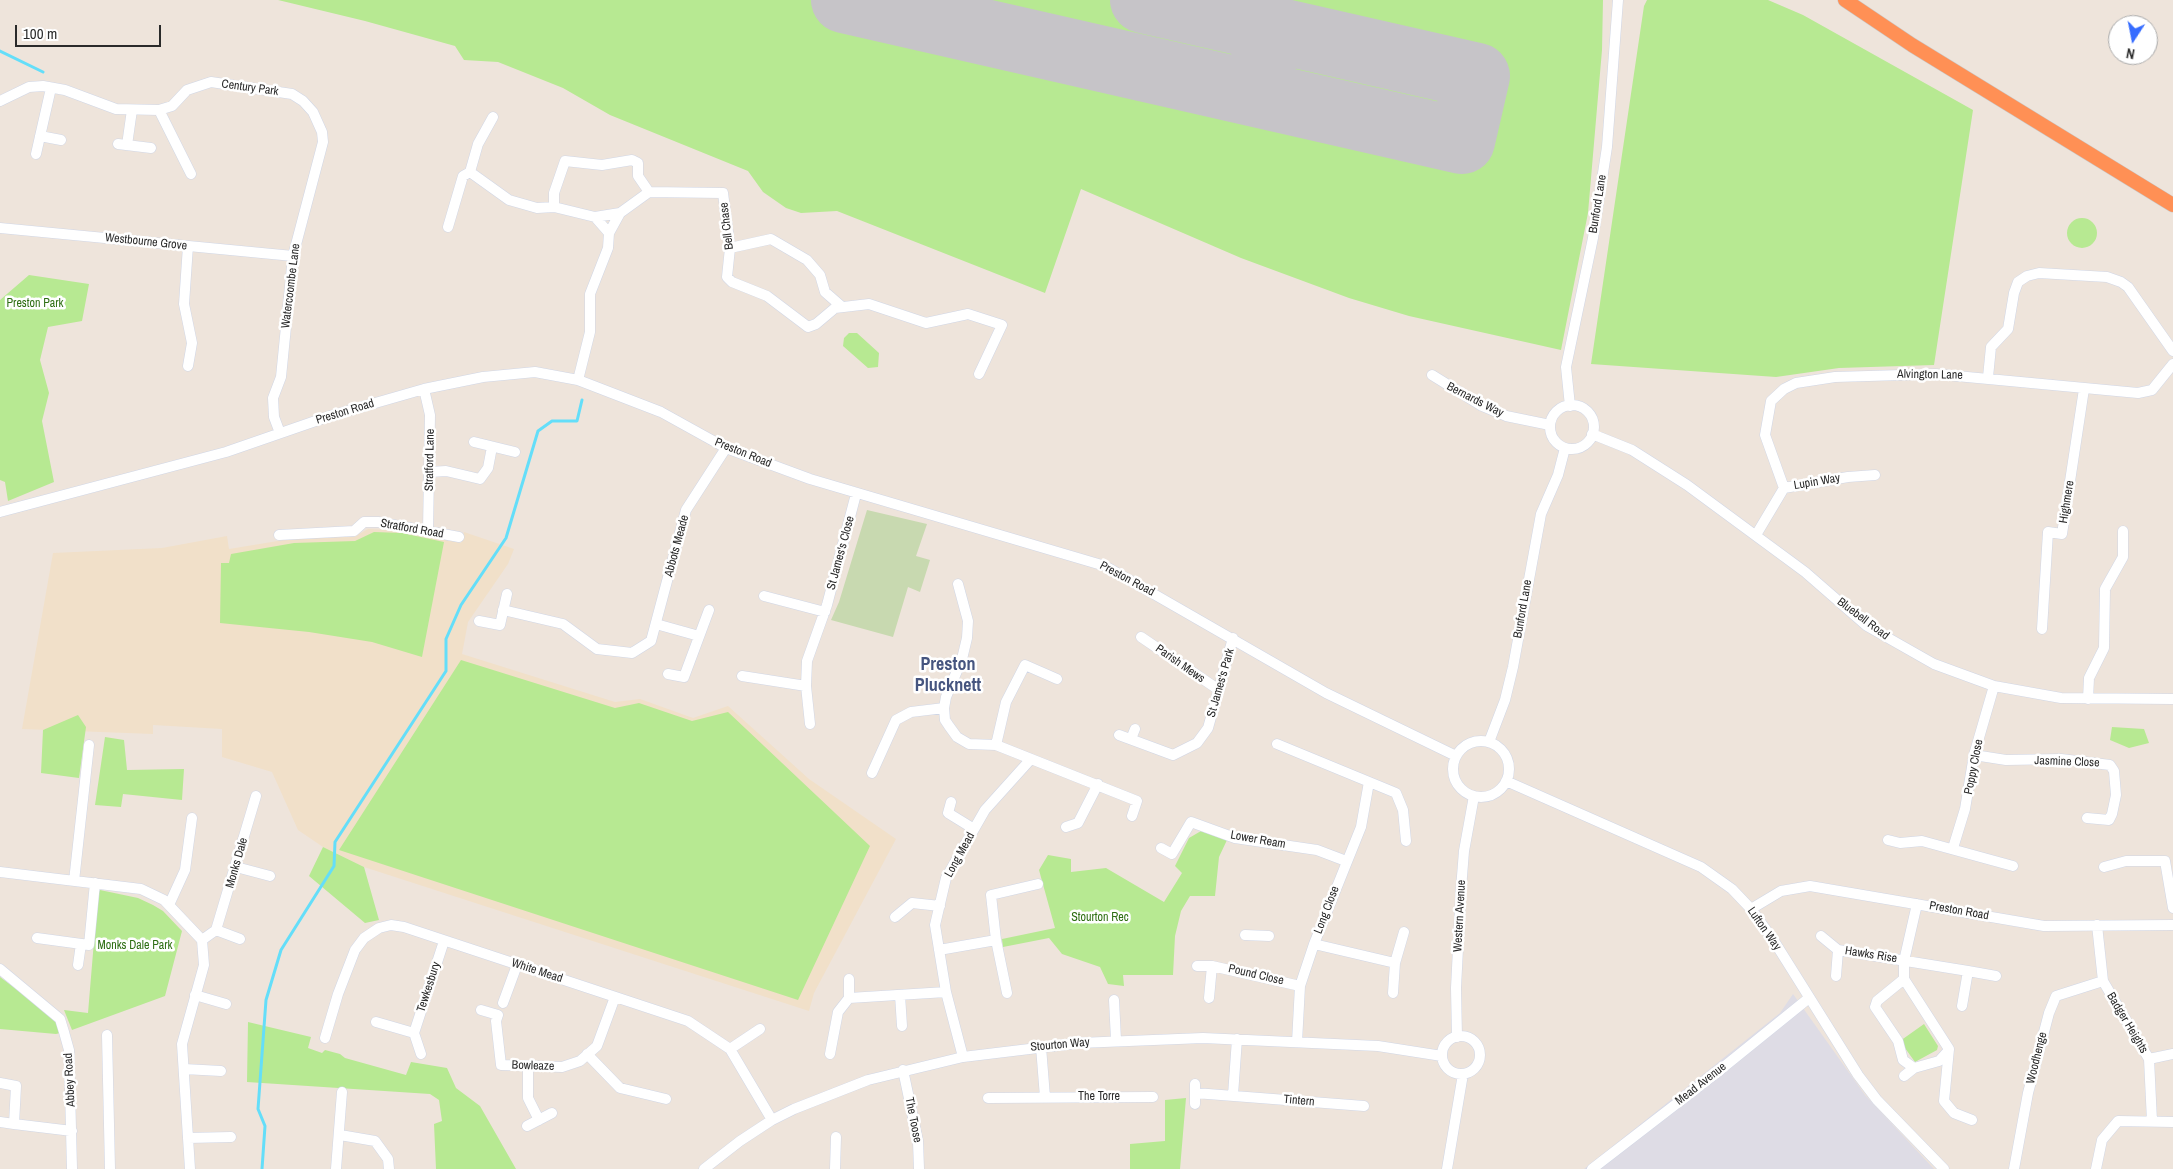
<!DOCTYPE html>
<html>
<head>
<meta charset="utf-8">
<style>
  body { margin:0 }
  #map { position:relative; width:2173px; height:1169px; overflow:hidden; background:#eee4db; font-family:"Archivo Narrow",sans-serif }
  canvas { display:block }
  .north { position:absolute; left:2108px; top:15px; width:50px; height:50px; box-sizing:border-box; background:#fff; border:1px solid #aaa; border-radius:50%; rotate:191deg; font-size:14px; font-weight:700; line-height:20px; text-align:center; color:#2a2a2a }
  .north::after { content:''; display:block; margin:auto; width:18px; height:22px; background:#376dff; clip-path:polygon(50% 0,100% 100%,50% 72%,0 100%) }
  .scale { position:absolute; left:15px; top:25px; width:146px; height:22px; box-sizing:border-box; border:2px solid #2a2a2a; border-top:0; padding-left:6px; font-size:15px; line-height:18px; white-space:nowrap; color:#2a2a2a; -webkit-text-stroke:4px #fff; paint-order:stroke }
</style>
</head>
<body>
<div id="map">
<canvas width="2173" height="1169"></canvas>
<div class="north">N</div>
<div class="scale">100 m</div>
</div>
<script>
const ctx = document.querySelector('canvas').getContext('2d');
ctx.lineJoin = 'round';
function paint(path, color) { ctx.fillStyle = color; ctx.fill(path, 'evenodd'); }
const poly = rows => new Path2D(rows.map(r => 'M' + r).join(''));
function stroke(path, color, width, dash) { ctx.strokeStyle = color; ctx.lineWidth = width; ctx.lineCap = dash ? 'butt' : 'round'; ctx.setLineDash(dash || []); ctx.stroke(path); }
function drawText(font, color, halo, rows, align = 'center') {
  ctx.font = font + ' "Archivo Narrow",sans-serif'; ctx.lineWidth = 5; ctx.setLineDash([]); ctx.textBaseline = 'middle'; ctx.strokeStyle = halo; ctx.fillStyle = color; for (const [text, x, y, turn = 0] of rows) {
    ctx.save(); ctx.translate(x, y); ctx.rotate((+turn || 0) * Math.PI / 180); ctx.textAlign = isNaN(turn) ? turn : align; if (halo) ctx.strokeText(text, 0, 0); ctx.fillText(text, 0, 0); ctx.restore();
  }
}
const industrial = poly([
  [1793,994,1865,1095,1934,1169,1584,1169,1780,1013]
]);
const education = poly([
  [368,529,405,531,461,543,464,532,514,549,508,564,468,622,462,654,615,702,640,699,693,718,728,706,809,779,896,839,814,993,809,1011,364,867,323,847,298,830,272,772,222,757,222,729,153,725,153,734,22,729,53,553,162,548,227,536,229,549,296,538,354,537]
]);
const green = poly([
  [278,0,1603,0,1602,50,1588,213,1561,350,1409,316,1349,298,1241,258,1081,189,1045,293,837,211,801,213,786,208,763,192,748,171,610,115,563,88,498,62,464,60,455,46,365,21],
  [1647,0,1768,0,1803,15,1973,110,1934,365,1839,368,1776,377,1591,364,1644,6],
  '2067 233a15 15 0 1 1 30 0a15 15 0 1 1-30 0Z',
  [29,275,89,284,82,321,48,327,40,360,49,393,42,421,54,482,8,501,5,482,0,480,0,300],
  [849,333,857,333,879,353,878,367,868,368,843,346,844,338],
  [374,532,402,533,444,542,422,657,372,642,309,632,220,623,221,563,229,563,231,554,294,543,355,541],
  [461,660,615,708,639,703,692,721,728,712,870,846,798,1000,339,850],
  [78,715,86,727,79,778,41,773,43,730],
  [2112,727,2144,729,2149,743,2129,748,2110,740],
  [105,737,124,740,127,770,184,769,182,800,123,794,121,807,95,805],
  [1201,831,1227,840,1219,857,1215,896,1190,896,1181,911,1175,936,1173,975,1123,975,1124,986,1108,984,1100,967,1062,954,1049,938,1003,947,1002,939,1055,928,1039,870,1048,855,1071,859,1071,872,1106,868,1164,902,1182,873,1175,866,1189,838],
  [323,847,364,867,379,920,365,923,309,876],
  [100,890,138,898,153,905,163,911,182,931,165,996,72,1030,64,1010,88,1013,98,893],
  [0,977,57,1019,64,1032,56,1034,0,1029],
  [248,1022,311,1037,308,1048,322,1053,325,1050,340,1054,345,1058,406,1075,411,1062,447,1068,456,1088,480,1106,516,1169,436,1169,434,1124,442,1121,439,1100,430,1094,247,1082],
  [1924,1024,1938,1046,1937,1050,1915,1062,1900,1041],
  [1186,1098,1180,1169,1130,1169,1130,1144,1165,1141,1165,1100]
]);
const cemetery = poly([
  [867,510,927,524,916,556,930,560,920,592,908,587,893,637,831,620,839,602]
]);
const stream = poly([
  [0,51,43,72],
  [262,1169,265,1126,258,1109,266,1000,281,950,334,866,335,842,446,671,446,639,461,605,506,538,538,431,552,421,577,421,582,400]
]);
const runway = poly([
  [844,0,1256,94,1271,29,1143,0],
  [1271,29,1477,76,1462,141,1256,94,1271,29]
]);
const minor = poly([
  [0,101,29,87,43,86,65,90,116,109,159,110,172,106,187,90,211,82,292,94,303,101,313,112,322,132,323,142,293,256,281,377,273,398,274,417,280,433],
  [159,110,191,174],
  [40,136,61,140],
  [118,144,151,148],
  [127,145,132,110],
  [36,154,51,88],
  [470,172,478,144,493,117],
  [554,207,554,193,565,161,602,165,632,160,638,163,638,176,649,192],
  [595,217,620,213],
  [448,227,463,176,470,172,509,200,537,208,554,207,595,217,609,233],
  [0,228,293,256],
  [188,246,184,304,192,343,188,366],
  [730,248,771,239,807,260,820,275,825,292,841,306],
  [1432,375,1482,406,1506,416,1550,425],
  [1988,377,1991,347,2008,329,2014,293,2018,282,2027,276,2039,273,2107,277,2121,282,2128,287,2173,351],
  [578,380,590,332,590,294,608,248,609,233,620,213,649,192,723,193,730,248,727,277,732,282,767,296,808,327,816,324,835,308,869,304,926,323,968,314,1002,325,979,374],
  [424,389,430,415,428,531],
  '1550 427a22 22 0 1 1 44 0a22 22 0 1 1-44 0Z',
  [1570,406,1566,367,1593,238,1607,147,1618,0],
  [1592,434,1632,450,1687,485,1805,572,1867,626,1934,664,1994,686,2061,698,2173,699],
  [474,442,515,452],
  [430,472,446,471,480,479,488,468,492,447],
  [1784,488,1765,435,1771,401,1784,389,1796,383,1835,377,1935,374,2138,393,2152,390,2173,364],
  [0,512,226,452,330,416,424,389,483,377,535,372,578,380,661,412,726,448,810,479,1105,566,1326,693,1456,756],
  [279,535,354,531,364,522,378,522,459,537],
  [1756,535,1784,488,1848,477,1875,475],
  [764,596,825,612],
  [503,610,563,624,597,649,632,653,651,641,686,510,726,448],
  [479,621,500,625,507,594],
  [656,624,699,636],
  [2042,629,2048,532,2062,534,2084,389],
  [1141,637,1219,690],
  [668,674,684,677,709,610],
  [742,676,806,686],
  [2088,699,2089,678,2104,648,2105,589,2123,557,2123,531],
  [944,708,946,697,962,659,967,638,968,621,958,584],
  [810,724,806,686,807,661,827,605,856,494],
  [1119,735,1173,755,1197,743,1208,728,1233,638],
  [1131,739,1135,729],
  '1453 769a28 28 0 1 1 56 0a28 28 0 1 1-56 0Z',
  [1489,742,1505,700,1513,667,1541,514,1558,475,1565,448],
  [1277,744,1396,793,1403,810,1406,841],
  [996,745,1006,702,1025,665,1057,679],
  [1974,755,2006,760,2061,759,2110,765,2114,771,2116,795,2112,814,2109,820,2087,818],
  [872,773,896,720,911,712,944,708,945,720,949,726,957,737,969,744,996,745,1137,801,1132,816],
  [1506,781,1701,867,1732,889,1751,909,1774,941,1858,1075,1877,1100,1944,1169],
  [951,802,948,813,974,829],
  [1066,827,1078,823,1098,784],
  [1888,840,1900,843,1922,841,2013,866],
  [1161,848,1172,854,1191,822,1235,838,1317,850,1346,861],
  [1953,848,1965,809,1974,755,1994,686],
  [236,867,270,876],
  [2104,867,2126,861,2165,861,2173,908],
  [0,872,141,889,164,900,202,940,204,965,182,1044,190,1169],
  [74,881,89,745],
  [1917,904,1904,961,1904,979,1949,1049,1944,1101,1954,1113,1972,1120],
  [169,905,185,870,192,818],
  [1751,909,1781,891,1810,886,2044,926,2173,925],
  [895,917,912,903,940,906],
  [2097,925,2103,981,2149,1059,2152,1121],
  [216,930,240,939],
  [1245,935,1269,936],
  [1821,936,1838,950,1836,976],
  [37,938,89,945,95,883],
  [202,940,216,930,256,796],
  [1314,944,1395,963],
  [939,950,996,940],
  [1838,950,1968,971],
  [78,965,81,944],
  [1197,966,1212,966],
  [0,969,60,1019,64,1032,69,1050,72,1169],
  [849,979,849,998],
  [1904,979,1877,1001,1875,1007,1898,1041,1903,1060,1914,1068,1939,1061,1949,1050],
  [1007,993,996,940,991,895,1038,884],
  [1393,993,1395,963,1404,932],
  [195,995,226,1004],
  [900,995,902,1026],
  [1209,998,1212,966,1300,986],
  [1114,1000,1116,1040],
  [503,1003,517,965],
  [1962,1006,1968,971,1996,976],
  [481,1010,498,1015,496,1021,501,1065,562,1067,580,1061,597,1046,615,997],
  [376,1022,414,1033],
  [107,1035,110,1169],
  '1442 1055a19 19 0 1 1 38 0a19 19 0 1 1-38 0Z',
  [1457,1037,1456,988,1461,889,1464,851,1474,796],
  [325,1038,338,994,355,950,364,938,379,928,391,925,404,927,688,1021,730,1049,772,1120],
  [1297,1042,1300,986,1314,944,1361,827,1369,782],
  [1041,1047,1045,1097],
  [730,1049,760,1029],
  [421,1054,414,1033,444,941],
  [587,1054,620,1088,666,1099],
  [830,1054,838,1012,849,998,946,992],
  [963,1057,946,992,935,925,946,878,985,810,1030,760],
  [2149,1059,2173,1054],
  [528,1067,528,1098,539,1120],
  [184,1069,221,1071],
  [903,1070,918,1141,919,1169],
  [1904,1076,1914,1068],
  [0,1083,16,1086,14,1124,72,1131],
  [1195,1093,1364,1106],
  [1233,1095,1237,1039],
  [988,1098,1153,1097],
  [1195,1104,1195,1084],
  [0,1122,14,1124],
  [527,1126,552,1113],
  [340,1135,375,1141,388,1159,389,1169],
  [188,1138,231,1137],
  [336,1169,342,1092],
  [704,1169,740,1141,772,1120,794,1109,868,1080,963,1057,1079,1043,1203,1038,1378,1046,1442,1056],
  [835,1169,836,1137],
  [1447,1169,1463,1074],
  [1592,1169,1715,1074,1809,998],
  [2014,1169,2028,1093,2049,1013,2056,996,2103,981],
  [2096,1169,2102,1140,2118,1121,2173,1122]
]);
const highway = poly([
  [1845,0,1912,45,2173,205]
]);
const streetNames = [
  ["Century Park",250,88,8],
  ["Bunford Lane",1598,204,-81],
  ["Bell Chase",727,226,-97],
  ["Westbourne Grove",146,242,6],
  ["Watercoombe Lane",291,286,-83],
  ["Alvington Lane",1930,375,1],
  ["Bernards Way",1475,400,27],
  ["Preston Road",345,412,-17],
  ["Preston Road",743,453,22],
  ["Stratford Lane",430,460,-89],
  ["Lupin Way",1817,482,-10],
  ["Highmere",2067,502,-81],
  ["Stratford Road",412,529,10],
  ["Abbots Meade",677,546,-75],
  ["St James's Close",841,553,-75],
  ["Preston Road",1127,579,28],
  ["Bunford Lane",1523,609,-80],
  ["Bluebell Road",1863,619,37],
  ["Parish Mews",1180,664,35],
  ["St James's Park",1221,683,-74],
  ["Jasmine Close",2067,762,2],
  ["Poppy Close",1974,767,-79],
  ["Lower Ream",1258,840,10],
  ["Long Mead",960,855,-61],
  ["Monks Dale",237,863,-74],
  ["Long Close",1327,910,-69],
  ["Preston Road",1959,911,10],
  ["Western Avenue",1460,916,-87],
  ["Lufton Way",1764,929,55],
  ["Hawks Rise",1871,955,9],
  ["White Mead",537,971,18],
  ["Pound Close",1256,975,13],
  ["Tewkesbury",429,987,-72],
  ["Badger Heights",2127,1023,59],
  ["Stourton Way",1060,1045,-5],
  ["Woodhenge",2037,1058,-76],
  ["Bowleaze",533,1066,2],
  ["Abbey Road",70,1080,-93],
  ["Mead Avenue",1701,1084,-38],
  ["The Torre",1099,1097],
  ["Tintern",1299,1101,5],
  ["The Toose",913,1120,79]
];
const parkNames = [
  ["Preston Park",35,304],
  ["Stourton Rec",1100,918],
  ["Monks Dale Park",135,946]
];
const districtNames = [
  ["Preston",948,665],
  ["Plucknett",948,686]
];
paint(industrial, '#dedce5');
paint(education, '#f1e0c9');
paint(green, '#b7e992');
paint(cemetery, '#c8d9b0');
stroke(stream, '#64def9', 3);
stroke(runway, '#c6c4c8', 66);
stroke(minor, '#d0d6e5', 11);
stroke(highway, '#c8c8c8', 15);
stroke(minor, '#fff', 10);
stroke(highway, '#ff9055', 14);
drawText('12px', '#2a2a2a', '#fff', streetNames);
drawText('12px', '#2e6e13', '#fff', parkNames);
drawText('bold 18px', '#46557f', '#fff', districtNames);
</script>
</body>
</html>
